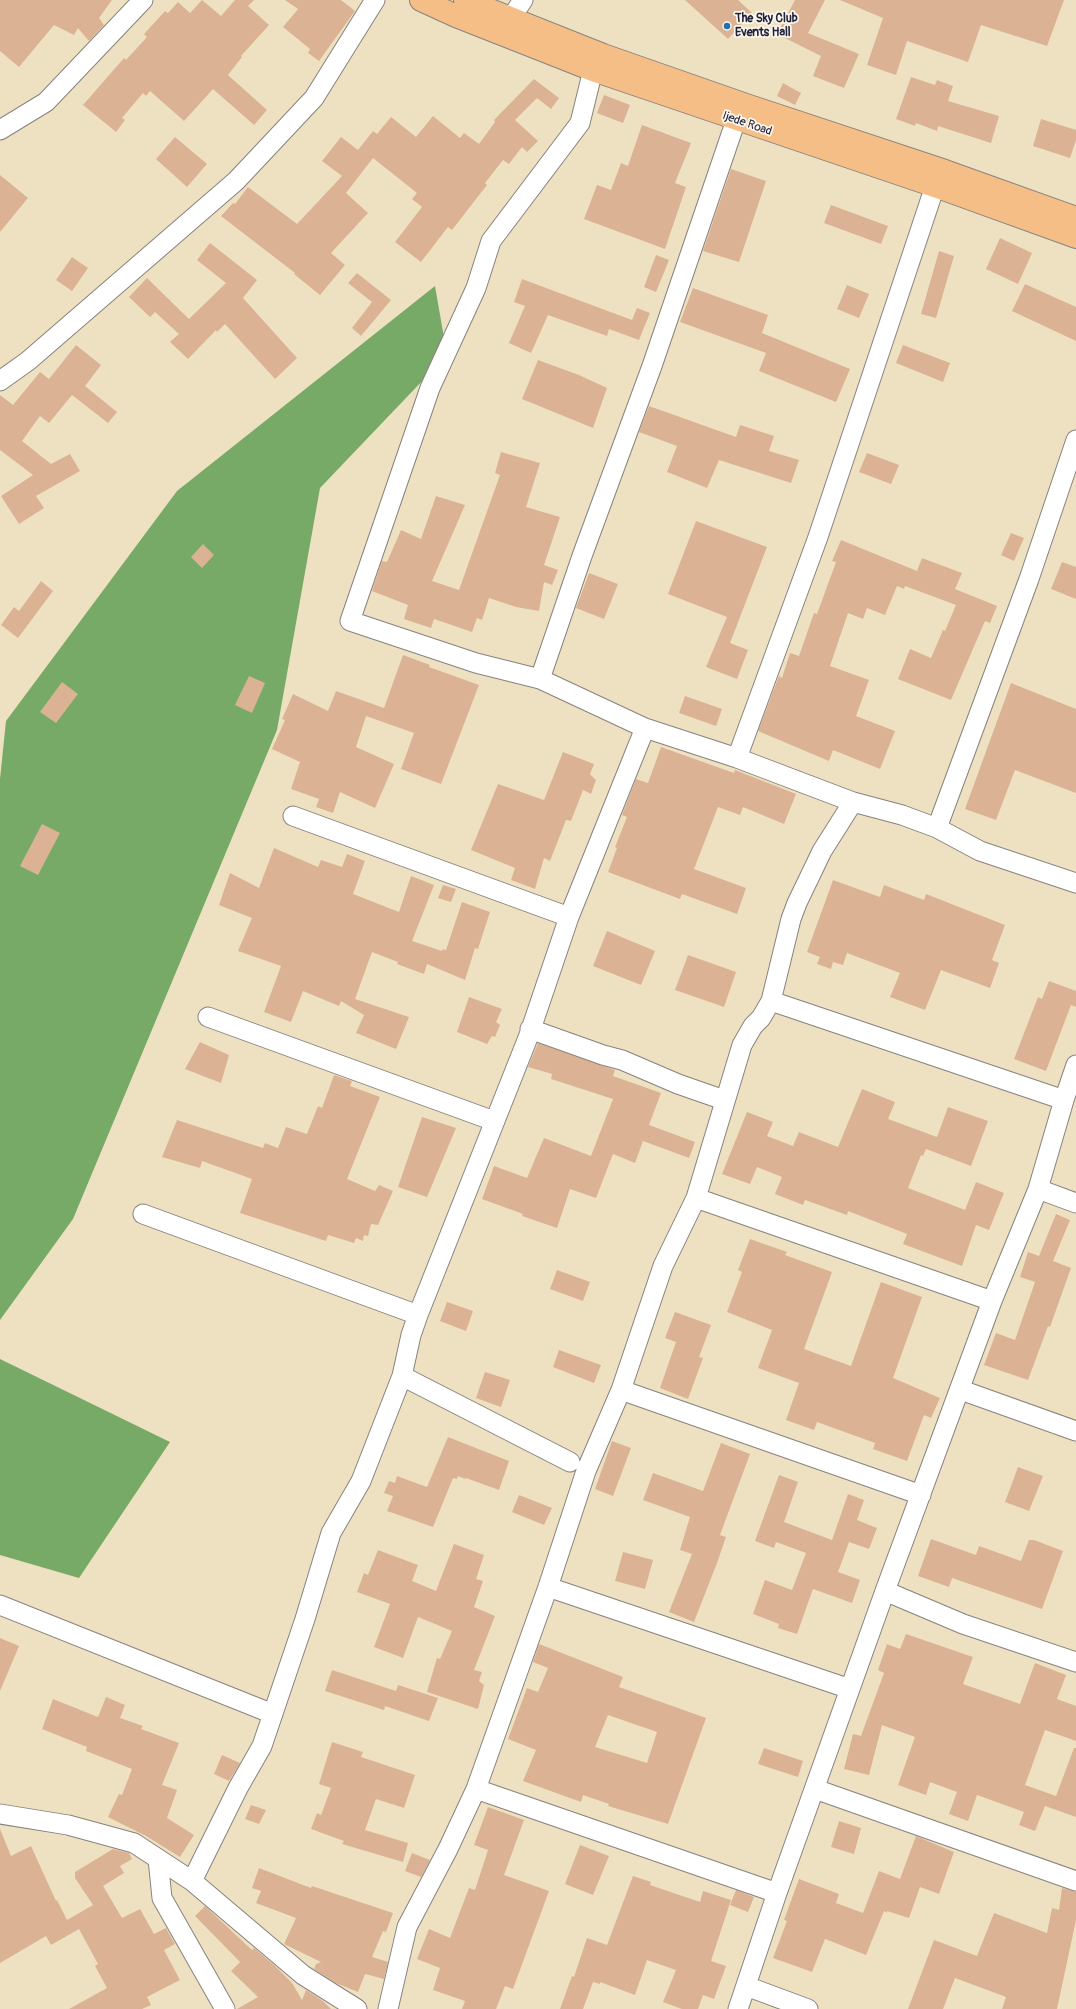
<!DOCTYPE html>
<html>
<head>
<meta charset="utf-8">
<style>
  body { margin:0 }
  canvas { display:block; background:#eee1c1 }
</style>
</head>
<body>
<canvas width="1076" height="2009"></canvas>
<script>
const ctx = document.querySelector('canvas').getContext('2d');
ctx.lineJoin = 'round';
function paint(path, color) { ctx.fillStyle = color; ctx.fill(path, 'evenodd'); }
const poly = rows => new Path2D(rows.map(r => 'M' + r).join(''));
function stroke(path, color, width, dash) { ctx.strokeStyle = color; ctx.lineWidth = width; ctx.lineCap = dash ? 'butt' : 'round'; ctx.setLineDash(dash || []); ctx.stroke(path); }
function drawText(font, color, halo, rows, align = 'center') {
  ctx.font = font + ' Pangolin,sans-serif'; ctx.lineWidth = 3.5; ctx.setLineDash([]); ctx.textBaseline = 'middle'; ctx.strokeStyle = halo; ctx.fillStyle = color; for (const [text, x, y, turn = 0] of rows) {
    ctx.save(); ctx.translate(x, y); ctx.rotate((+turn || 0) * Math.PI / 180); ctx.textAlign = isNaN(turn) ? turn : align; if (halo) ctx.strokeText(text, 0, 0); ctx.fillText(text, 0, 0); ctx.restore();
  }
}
const forest = poly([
  [435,286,447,355,320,488,277,730,73,1219,0,1320,0,779,6,721,177,491],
  [0,1359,170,1442,79,1578,0,1555]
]);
const building = poly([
  [0,0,112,0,99,18,104,25,89,41,78,28,74,35,54,25,19,67,0,51],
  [202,0,221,16,235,0,254,0,248,6,269,25,241,56,242,57,228,75,267,110,254,125,213,89,184,121,150,91,146,96,143,93,122,118,125,120,116,132,83,105,124,58,126,60,147,37,144,34,165,11,168,13,178,2,190,13],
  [285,0,341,0,355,11,319,61,308,53,310,49,283,27,298,9],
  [685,0,738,0,752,13,728,39],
  [795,0,825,0,808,33,859,54,844,88,813,76,821,56,777,34],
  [840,0,1064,0,1047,46,981,25,968,62,907,41,896,75,867,65,883,18],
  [911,77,935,85,937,80,953,86,948,101,999,116,991,143,938,126,937,131,916,123,915,126,896,119],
  [534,79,559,98,551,109,537,98,515,120,538,141,527,152,522,147,509,164,503,160,485,183,487,185,452,230,448,227,421,262,395,242,422,207,412,199,417,193,373,158,346,193,368,213,331,253,345,265,320,295,294,274,295,273,221,216,233,203,235,204,248,187,297,224,342,176,322,161,341,137,358,150,373,131,377,134,391,117,416,137,433,116,460,138,464,133,479,144,495,122,494,120],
  [783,83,801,93,795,105,777,96],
  [604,95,630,105,623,123,597,113],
  [1041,119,1076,130,1076,140,1070,158,1033,146],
  [642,125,691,143,675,183,686,187,665,249,584,219,597,185,611,190,621,163,628,166],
  [175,137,207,164,187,187,156,159],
  [731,169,766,181,739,262,703,251],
  [0,175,28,198,0,232],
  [831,205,888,226,881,244,824,223],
  [1000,238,1032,253,1018,284,986,269],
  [210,243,257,280,243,298,297,358,275,379,225,324,217,332,216,330,188,359,170,342,179,334,155,312,150,317,129,297,147,278,189,319,226,283,197,260],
  [939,251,954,256,936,318,921,314],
  [656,255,669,260,656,292,644,287],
  [72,257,88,268,72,291,56,280],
  [357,273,391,300,361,336,352,328,372,302,348,283],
  [522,279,632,320,637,308,650,313,639,340,609,329,607,336,548,315,531,353,509,343,525,306,514,302],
  [1025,284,1076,307,1076,341,1012,311],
  [847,285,869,294,859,318,837,309],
  [693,288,768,315,762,333,850,369,836,402,759,371,766,353,680,322],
  [76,345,101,365,85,386,117,412,108,423,72,395,49,423,40,416,22,441,51,464,70,454,80,471,36,496,44,508,19,524,1,496,33,475,0,450,0,395,13,405,40,372,49,379],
  [903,345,950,363,943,382,896,363],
  [538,360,579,375,607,388,593,428,522,399],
  [649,406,736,437,740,425,774,436,769,451,799,460,791,483,719,460,707,488,667,472,677,446,639,432],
  [501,452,540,463,526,507,560,517,544,565,558,570,552,585,544,582,539,611,516,607,489,598,482,620,477,618,472,632,434,619,431,628,404,619,408,605,372,591,382,561,387,562,401,530,421,539,436,496,465,505,432,581,459,590,500,475,495,473],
  [867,453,899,465,891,484,859,472],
  [696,521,767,547,730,643,748,650,737,679,706,667,727,617,668,594],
  [1011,533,1024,538,1014,561,1001,555],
  [841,540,917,571,922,558,962,573,955,589,997,606,990,623,985,621,951,700,898,679,910,649,931,658,943,630,945,631,956,605,905,586,904,589,897,586,885,615,867,608,863,619,848,613,830,666,869,680,856,716,895,731,880,769,833,750,829,761,758,731,779,676,782,678,790,653,799,656,814,613,817,614,836,562,832,561],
  [203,544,214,555,202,568,191,557],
  [1062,562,1076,567,1076,599,1051,589],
  [589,573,618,584,604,619,576,608],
  [41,581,53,591,18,638,1,625,14,607,19,611],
  [403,655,430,665,429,667,479,685,441,784,401,769,414,733,366,716,356,747,394,764,375,808,340,792,333,813,316,807,319,799,291,789,300,762,272,749,285,720,282,719,293,694,328,711,336,691,384,708],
  [249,676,265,683,252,713,235,705],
  [62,682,78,694,56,723,40,712],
  [1011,683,1076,709,1076,793,1015,770,996,820,965,809],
  [685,696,722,709,716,726,679,713],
  [661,747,734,773,735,770,796,794,784,824,743,807,740,815,718,807,694,869,746,888,737,914,682,894,680,899,608,872,617,848,615,847,627,817,622,815,636,779,648,783],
  [563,752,594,764,590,774,596,780,591,794,583,790,571,821,566,820,550,861,544,858,535,889,511,880,515,868,471,850,498,784,544,800],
  [42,824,60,833,38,875,20,866],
  [274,848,318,867,321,860,342,867,347,854,365,861,353,894,399,912,411,876,434,885,412,941,442,951,443,949,446,950,462,902,490,912,478,949,475,948,465,980,427,964,424,974,397,964,398,962,372,952,355,999,409,1017,396,1049,356,1033,364,1015,341,1001,339,1006,303,991,291,1022,264,1012,281,966,238,951,252,918,219,905,230,873,259,888],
  [833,880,880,897,884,885,924,900,926,894,1005,925,992,960,999,963,990,988,941,970,925,1010,890,997,900,973,847,953,843,965,833,962,831,969,817,964,820,957,807,952],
  [443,885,456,889,451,902,438,898],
  [607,931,655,951,641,985,593,966],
  [688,955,736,972,724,1007,675,990],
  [1049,981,1076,991,1076,1007,1071,1005,1046,1071,1014,1059,1038,997,1042,999],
  [469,997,502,1009,496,1022,500,1025,495,1037,492,1036,487,1044,457,1032],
  [200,1042,229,1055,221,1083,185,1069],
  [538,1043,615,1070,613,1076,661,1093,649,1125,695,1142,689,1158,643,1141,635,1163,613,1154,596,1198,570,1189,557,1228,522,1216,523,1214,482,1199,494,1166,527,1178,544,1138,591,1156,613,1099,551,1079,552,1074,528,1067],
  [334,1075,352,1081,350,1086,380,1097,347,1179,375,1191,379,1185,393,1191,378,1225,371,1224,368,1236,364,1235,363,1241,356,1238,354,1243,328,1235,326,1241,240,1213,252,1179,202,1161,200,1168,162,1157,177,1120,263,1148,265,1143,278,1148,286,1127,307,1134,318,1106,322,1108],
  [862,1089,895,1102,888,1119,937,1137,948,1107,988,1121,971,1166,926,1149,923,1156,921,1155,908,1188,965,1210,976,1182,1004,1193,989,1230,976,1225,962,1266,903,1244,907,1234,848,1211,847,1215,805,1200,803,1205,775,1194,782,1177,757,1167,750,1184,722,1174,747,1112,773,1122,767,1136,793,1146,799,1132,838,1147],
  [422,1117,456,1128,427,1197,398,1187],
  [1056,1214,1070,1220,1053,1261,1071,1268,1050,1327,1048,1326,1028,1380,984,1365,996,1333,1015,1340,1035,1282,1020,1277,1028,1252,1039,1256],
  [750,1239,787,1252,785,1255,832,1272,804,1349,851,1366,881,1282,922,1297,893,1378,940,1398,931,1418,924,1415,907,1461,873,1449,875,1443,817,1422,814,1430,786,1420,799,1383,758,1368,772,1330,727,1312,742,1272,738,1270],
  [557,1270,590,1282,583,1301,550,1289],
  [447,1302,473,1311,466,1331,440,1321],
  [675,1312,711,1325,699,1357,703,1358,688,1399,660,1388,676,1342,665,1338],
  [559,1350,601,1365,594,1383,553,1367],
  [485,1372,510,1380,501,1407,476,1398],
  [448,1437,509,1461,499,1490,466,1478,465,1479,458,1476,457,1479,453,1478,433,1527,387,1511,393,1496,384,1493,389,1481,395,1483,397,1476,427,1487],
  [612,1441,631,1448,613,1496,595,1489],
  [721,1443,750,1454,720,1535,726,1537,717,1563,694,1622,669,1612,692,1554,680,1550,690,1517,643,1500,653,1473,703,1491],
  [1018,1467,1043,1476,1029,1511,1005,1502],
  [779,1475,798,1482,784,1522,832,1540,848,1494,864,1500,857,1520,877,1528,869,1549,849,1542,838,1572,860,1580,852,1603,813,1589,797,1634,778,1628,779,1624,753,1614,765,1580,792,1590,806,1553,776,1542,774,1548,755,1541],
  [519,1495,552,1508,544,1525,512,1512],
  [931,1539,976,1555,979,1546,1021,1561,1029,1540,1034,1540,1063,1551,1042,1609,952,1578,949,1587,918,1576],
  [454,1544,484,1555,476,1579,483,1581,474,1607,495,1616,474,1670,482,1672,479,1681,484,1685,478,1709,427,1692,437,1658,440,1659,452,1631,418,1617,403,1658,374,1647,390,1604,357,1592,364,1573,368,1575,378,1550,418,1565,412,1581,436,1591],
  [623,1552,653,1560,645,1589,615,1581],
  [906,1634,973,1657,963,1684,1020,1704,1035,1663,1066,1675,1057,1699,1076,1706,1076,1741,1045,1730,1025,1785,1056,1796,1074,1748,1076,1748,1076,1817,1045,1806,1035,1831,1019,1825,1024,1812,977,1795,968,1821,949,1814,957,1792,930,1782,926,1795,898,1785,915,1737,882,1725,869,1775,844,1769,853,1734,861,1736,884,1673,878,1670,887,1644,900,1649],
  [0,1638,19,1646,0,1691],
  [539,1644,623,1677,619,1687,706,1718,668,1824,608,1806,609,1804,583,1795,581,1802,523,1781,536,1750,508,1739,527,1688,538,1692,548,1668,533,1662],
  [608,1715,657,1732,647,1763,595,1747],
  [332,1670,396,1691,398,1685,438,1698,429,1721,385,1706,384,1710,325,1691],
  [106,1697,125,1705,120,1718,143,1726,141,1729,179,1743,162,1785,177,1790,167,1818,194,1835,180,1857,146,1836,108,1817,119,1794,122,1795,132,1769,86,1751,87,1747,42,1729,53,1699,98,1717],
  [332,1742,363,1752,361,1757,415,1775,404,1808,376,1799,365,1830,408,1843,403,1862,342,1844,344,1841,311,1829,317,1813,321,1815,331,1788,319,1784],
  [764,1748,803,1761,798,1777,758,1764],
  [222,1755,240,1763,229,1781,214,1774],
  [251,1805,266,1810,259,1824,245,1819],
  [488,1807,524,1820,504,1875,549,1891,513,1989,505,1986,496,2009,462,2009,465,2001,433,1990,440,1968,417,1959,429,1929,450,1938,469,1888,475,1890,488,1850,474,1845],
  [839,1821,861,1828,854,1854,831,1847],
  [0,1829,11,1856,31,1846,56,1901,57,1900,67,1920,93,1905,75,1878,75,1872,113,1849,129,1853,132,1859,120,1866,124,1873,103,1886,122,1918,140,1909,154,1934,166,1928,175,1944,164,1950,180,1980,147,1997,151,2005,142,2009,69,2009,107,1988,95,1966,98,1964,79,1929,51,1945,46,1936,0,1963],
  [916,1836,954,1852,939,1894,920,1887,909,1918,887,1911,887,1913,884,1911,866,1955,825,1939,812,1972,773,1958,787,1921,784,1920,799,1879,839,1894,836,1903,863,1913,879,1871,900,1879],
  [580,1845,609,1856,593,1895,565,1884],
  [412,1853,430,1860,421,1877,405,1871],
  [259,1868,311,1888,312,1886,393,1913,386,1932,383,1931,372,1957,388,1962,384,1979,365,1974,358,1992,336,1983,314,1969,316,1964,321,1962,284,1944,296,1918,256,1903,261,1891,252,1888],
  [633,1876,651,1882,650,1885,700,1902,703,1891,731,1900,711,1961,726,1966,714,1999,703,1995,698,2009,682,2009,663,2002,676,1970,647,1960,635,1995,600,1982,600,1984,593,1982,583,2009,560,2009,572,1976,574,1977,587,1938,607,1945],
  [1062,1888,1076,1892,1076,1920,1057,2009,1002,2009,1006,1997,955,1978,943,2009,908,2009,934,1940,977,1956,994,1913,1047,1933,1052,1908,1059,1910],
  [736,1890,754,1897,748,1912,730,1905],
  [205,1906,252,1950,254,1948,274,1965,292,1983,302,2000,306,1990,323,2001,331,2009,237,2009,258,1997,231,1971,240,1962,195,1916]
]);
const minor = poly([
  [511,18,523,0],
  [593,70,580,123,491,241,476,288,430,388,350,621,476,663,540,679,645,728,737,758,853,802,902,815,937,828,980,851,1076,883],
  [0,130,46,102,143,0],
  [0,381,28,361,236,181,314,98,375,0],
  [540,679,582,556,652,366,736,120],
  [737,758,818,537,935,186],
  [293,816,569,917],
  [937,828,1029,579,1076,440],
  [771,1001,1064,1100],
  [208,1017,494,1121],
  [530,1029,603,1055,622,1060,678,1084,724,1100],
  [1038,1189,1076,1203],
  [696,1198,992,1301],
  [143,1214,418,1315],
  [402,1376,570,1462],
  [621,1390,921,1495],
  [961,1390,1076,1431],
  [548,1587,850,1689],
  [885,1591,963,1624,1076,1662],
  [0,1605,273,1714],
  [476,1789,777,1893],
  [815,1789,1076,1881],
  [0,1814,68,1825,134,1843,192,1881,303,1975,357,2009],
  [158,1859,162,1898,225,2009],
  [192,1881,238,1788,262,1746,305,1619,331,1533,361,1481,402,1376,411,1335,418,1315,529,1035,569,917,645,728],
  [746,1986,808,2009],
  [388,2009,407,1927,448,1849,476,1789,548,1587,586,1471,621,1390,663,1266,696,1198,742,1045,753,1026,761,1018,771,1001,791,919,797,903,822,851,853,802],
  [738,2009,777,1893,885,1591,992,1301,1038,1189,1064,1100,1076,1065]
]);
const major = poly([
  [421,0,456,16,593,70,935,186,1076,237],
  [465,0,603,55,746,105,945,171,1076,218]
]);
const markers = [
  [727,26,4,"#1f6fb2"]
];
const poiNames = [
  ["The Sky Club",735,19],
  ["Events Hall",735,33]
];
const streetNames = [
  ["Ijede Road",747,124,19]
];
paint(forest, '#76aa66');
paint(building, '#dbb394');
stroke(minor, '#88827e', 21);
stroke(major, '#88827e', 24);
stroke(minor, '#fff', 19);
stroke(major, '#f6be87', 22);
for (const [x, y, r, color] of markers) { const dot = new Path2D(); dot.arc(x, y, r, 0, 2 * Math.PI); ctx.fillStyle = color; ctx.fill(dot); stroke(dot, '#fbf7ec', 1.5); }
drawText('bold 12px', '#22223b', '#fbf7ec', poiNames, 'left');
drawText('12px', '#22223b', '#fbf7ec', streetNames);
</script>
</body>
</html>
